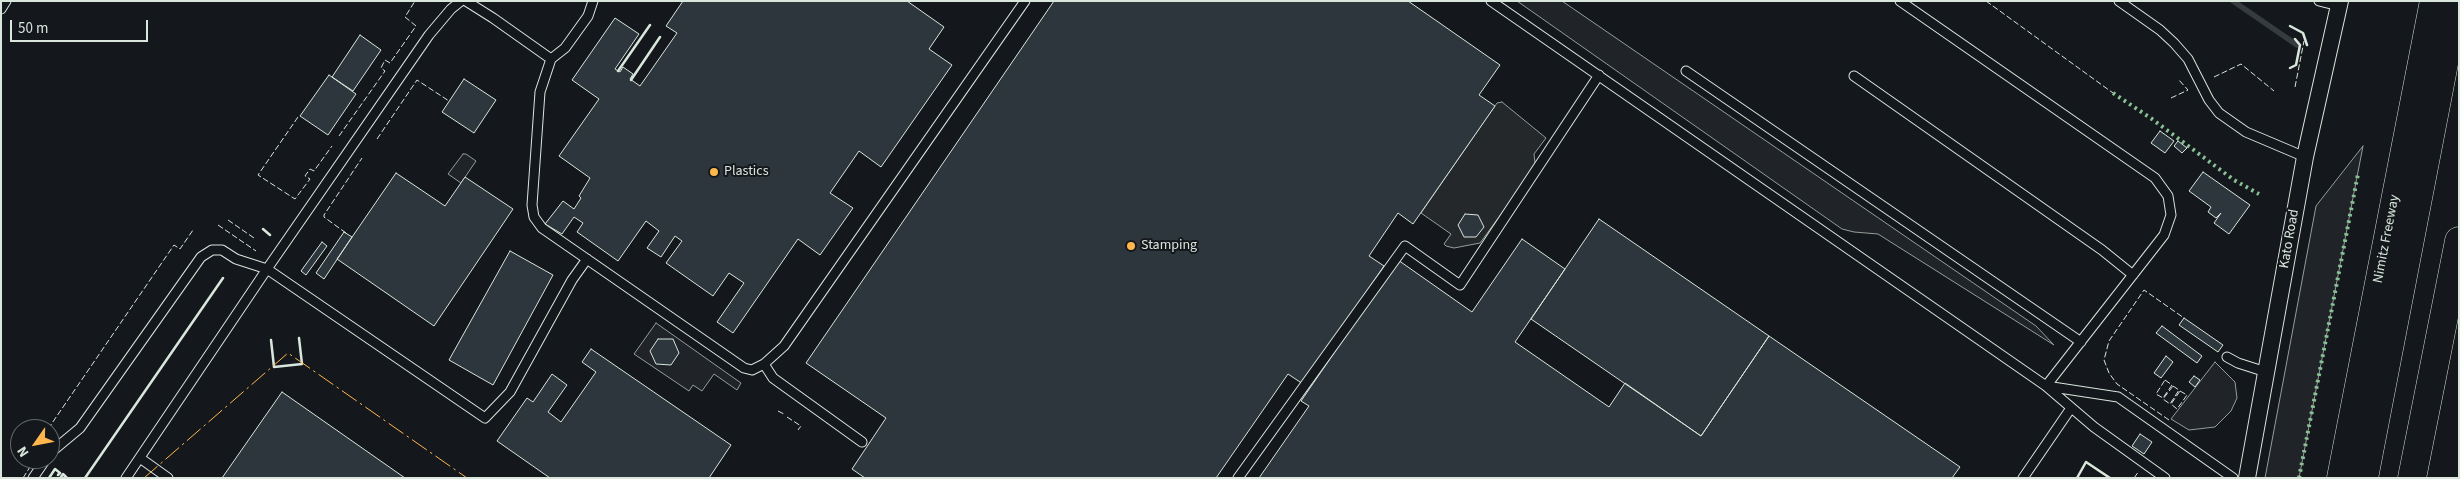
<!DOCTYPE html>
<html>
<head>
<meta charset="utf-8">
<style>
  body { margin:0 }
  #map { position:relative; width:2460px; height:479px; overflow:hidden; background:#14181c; font-family:"Source Sans 3",sans-serif }
  canvas { display:block }
  .frame { position:absolute; inset:0; border:2px solid #d8e6dc; pointer-events:none }
  .north { position:absolute; left:10px; top:419px; width:50px; height:50px; box-sizing:border-box; background:#14181c; border:1px solid #626a69; border-radius:50%; rotate:237deg; font-size:14px; font-weight:700; line-height:20px; text-align:center; color:#d8e6dc }
  .north::after { content:''; display:block; margin:auto; width:18px; height:22px; background:#ffb74d; clip-path:polygon(50% 0,100% 100%,50% 72%,0 100%) }
  .scale { position:absolute; left:10px; top:20px; width:138px; height:22px; box-sizing:border-box; border:2px solid #d8e6dc; border-top:0; padding-left:6px; font-size:15px; line-height:18px; white-space:nowrap; color:#d8e6dc; -webkit-text-stroke:4px #14181c; paint-order:stroke }
</style>
</head>
<body>
<div id="map">
<canvas width="2460" height="479"></canvas>
<div class="frame"></div>
<div class="north">N</div>
<div class="scale">50 m</div>
</div>
<script>
const ctx = document.querySelector('canvas').getContext('2d');
ctx.lineJoin = 'round';
function paint(path, color) { ctx.fillStyle = color; ctx.fill(path, 'evenodd'); }
const poly = rows => new Path2D(rows.map(r => 'M' + r).join(''));
function stroke(path, color, width, dash) { ctx.strokeStyle = color; ctx.lineWidth = width; ctx.lineCap = dash ? 'butt' : 'round'; ctx.setLineDash(dash || []); ctx.stroke(path); }
function drawText(font, color, halo, rows, align = 'center') {
  ctx.font = font + ' "Source Sans 3",sans-serif'; ctx.lineWidth = 4; ctx.setLineDash([]); ctx.textBaseline = 'middle'; ctx.strokeStyle = halo; ctx.fillStyle = color; for (const [text, x, y, turn = 0] of rows) {
    ctx.save(); ctx.translate(x, y); ctx.rotate((+turn || 0) * Math.PI / 180); ctx.textAlign = isNaN(turn) ? turn : align; if (halo) ctx.strokeText(text, 0, 0); ctx.fillText(text, 0, 0); ctx.restore();
  }
}
const green = poly([
  [1517,1,1562,1,2036,326,2054,345,1878,234,1854,232,1842,229,1517,1],
  [2363,146,2299,478,2265,478,2316,206,2363,146],
  [463,154,466,154,476,161,461,183,448,174,463,154],
  [656,323,741,383,737,390,714,374,702,391,693,385,689,391,634,354,656,323],
  [2215,362,2235,382,2237,398,2231,411,2215,427,2189,430,2171,419,2215,362]
]);
const parking = poly([
  [1502,102,1546,138,1534,154,1535,163,1526,180,1480,243,1454,248,1446,246,1444,244,1451,234,1421,213,1497,103,1502,102]
]);
const stream = poly([
  [2233,1,2297,45]
]);
const building = poly([
  [683,1,907,1,944,27,929,49,952,65,881,167,859,151,830,193,853,208,820,255,798,239,733,333,717,322,744,283,729,273,713,296,666,263,682,241,675,236,661,257,647,248,659,231,646,221,618,261,577,232,583,223,574,217,562,234,545,224,563,201,574,209,581,198,579,196,590,178,559,156,599,99,572,80,615,18,639,34,615,69,620,72,623,67,633,74,630,79,640,86,677,33,666,26,683,1],
  [1054,1,1408,1,1500,65,1479,95,1495,106,1413,224,1398,213,1369,256,1384,266,1303,384,1288,374,1216,478,865,478,852,469,886,418,806,363,1054,1],
  [360,35,381,50,353,91,332,77,360,35],
  [329,75,356,94,328,135,300,116,329,75],
  [464,79,496,100,474,133,442,112,464,79],
  [2160,131,2174,141,2165,153,2151,143,2160,131],
  [2178,141,2187,148,2182,153,2174,146,2178,141],
  [2203,172,2250,205,2229,234,2214,223,2221,213,2216,218,2208,212,2211,207,2189,191,2203,172],
  [396,173,445,206,465,177,513,209,434,326,337,259,396,173],
  [1465,214,1478,215,1484,227,1476,237,1464,237,1458,225,1465,214],
  [1599,219,1769,336,1701,436,1531,319,1599,219],
  [344,232,352,237,324,279,316,273,344,232],
  [1522,239,1565,269,1515,342,1609,407,1625,383,1701,436,1769,336,1960,467,1952,478,1259,478,1309,406,1301,401,1398,260,1472,312,1522,239],
  [322,242,327,246,306,275,301,271,322,242],
  [510,251,553,275,493,385,449,360,510,251],
  [2184,318,2223,345,2218,352,2179,325,2184,318],
  [2162,326,2202,356,2197,363,2156,333,2162,326],
  [658,339,673,339,679,353,671,365,656,364,650,351,658,339],
  [591,349,731,445,709,478,550,478,497,441,527,398,533,402,552,374,567,385,548,412,561,422,596,372,582,362,591,349],
  [2166,356,2173,362,2161,378,2154,373,2166,356],
  [2194,376,2200,380,2195,387,2189,382,2194,376],
  [282,392,405,478,222,478,282,392],
  [2140,434,2152,442,2144,454,2132,446,2140,434]
]);
const service = poly([
  [466,1,493,18,551,59,540,92,532,205,534,217,542,228,744,368,752,370,764,364,773,378,862,442],
  [1491,1,2046,386,2094,427,2165,478],
  [1900,1,2155,178,2168,196,2171,215,2164,235,2046,386],
  [2119,1,2160,30,2174,43,2188,59,2209,100,2219,113,2246,132,2305,157],
  [2319,1,2339,6],
  [1,9,6,1],
  [551,59,565,48,588,16,593,1],
  [1686,71,2081,342],
  [1854,76,2102,250,2133,275],
  [2227,357,2238,363,2266,372],
  [764,364,784,346,1025,1],
  [2046,386,2118,397,2233,478],
  [50,453,80,428,201,257,212,250,222,250,236,259,267,269,485,418,510,392,572,280,587,259],
  [140,458,168,478],
  [33,478,46,459],
  [126,478,267,269,429,35,451,9,461,1],
  [1238,478,1405,246,1460,285,1599,75],
  [2023,478,2071,408]
]);
const minor = poly([
  [2247,478,2305,157,2340,1]
]);
const motorway = poly([
  [2341,478,2434,1],
  [2364,478,2456,1],
  [2412,478,2459,241]
]);
const hedge = poly([
  [2113,93,2152,119,2234,180,2259,194],
  [2299,478,2358,174]
]);
const fence = poly([
  [1986,1,2113,93],
  [2214,77,2241,64,2274,91],
  [2295,87,2304,41],
  [2171,98,2188,90,2178,79],
  [298,117,258,175,295,199,310,179,305,176,310,169,314,171,332,146],
  [339,136,385,71,381,68,385,60,390,63,416,26,405,17,415,1],
  [377,139,417,80,449,101],
  [228,220,254,238],
  [218,225,256,251],
  [346,233,324,217,324,215,362,158],
  [2165,380,2172,385,2163,398,2156,394,2165,380],
  [2173,386,2179,390,2170,404,2163,399,2173,386],
  [2180,391,2187,395,2177,409,2171,404,2180,391],
  [778,411,784,414],
  [787,417,801,426,798,430],
  [2169,420,2117,384,2109,373,2104,360,2109,341,2144,290,2184,318],
  [48,429,174,245,180,249,193,230],
  [23,478,35,459],
  [2134,478,2139,471]
]);
const wall = poly([
  [2290,26,2303,33,2307,45],
  [2290,68,2296,65,2300,45,2295,39],
  [618,71,650,25],
  [631,80,660,37],
  [263,229,270,235],
  [271,340,274,367,302,364,299,338],
  [61,477,63,474,67,478],
  [49,478,55,469,60,473,58,475],
  [85,478,223,278],
  [2077,478,2086,462,2110,478]
]);
const power = poly([
  [144,478,288,353,467,478]
]);
const markers = [
  [714,172,5,"#ffb74d"],
  [1131,246,5,"#ffb74d"]
];
const poiNames = [
  ["Plastics",724,172],
  ["Stamping",1141,246]
];
const streetNames = [
  ["Kato Road",2290,239,-80],
  ["Nimitz Freeway",2387,239,-79]
];
paint(green, '#202428');
stroke(green, '#939e99', 1);
paint(parking, '#24282b');
stroke(parking, '#939e99', 1);
stroke(stream, '#363b3e', 5.5);
paint(building, '#2c363c');
stroke(building, '#d8e6dc', 1);
stroke(service, '#d8e6dc', 11);
stroke(minor, '#d8e6dc', 18);
stroke(motorway, '#d8e6dc', 29);
stroke(service, '#14181c', 9);
stroke(minor, '#14181c', 16);
stroke(motorway, '#14181c', 28);
stroke(hedge, '#8ac095', 4, [2.5, 4]);
stroke(fence, '#d8e6dc', 1, [6, 2.5]);
stroke(wall, '#d8e6dc', 2.5);
stroke(power, '#ffb74d', 1, [18, 4, 2.5, 4]);
for (const [x, y, r, color] of markers) { const dot = new Path2D(); dot.arc(x, y, r, 0, 2 * Math.PI); ctx.fillStyle = color; ctx.fill(dot); stroke(dot, '#14181c', 2); }
drawText('14px', '#d8e6dc', '#14181c', poiNames, 'left');
drawText('14px', '#d8e6dc', '#14181c', streetNames);
</script>
</body>
</html>
